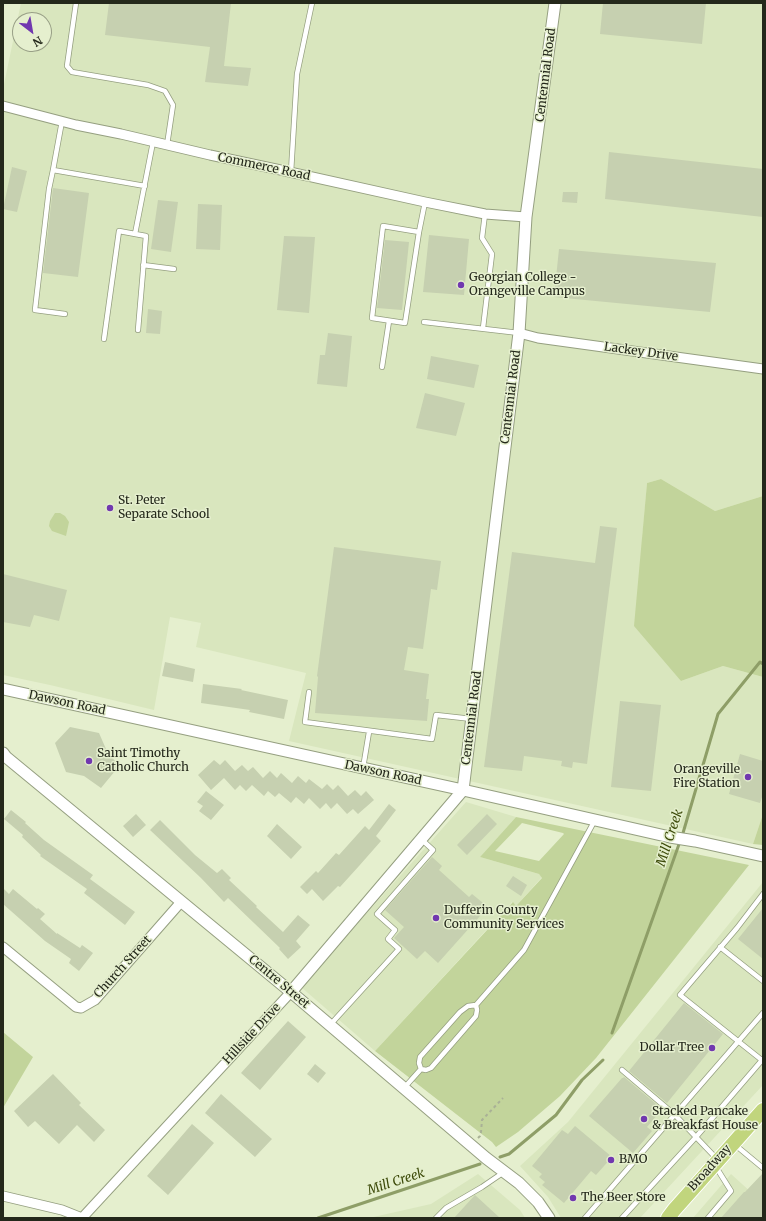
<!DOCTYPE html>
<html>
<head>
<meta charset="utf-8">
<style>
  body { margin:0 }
  #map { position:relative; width:766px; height:1221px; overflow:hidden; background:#e5efce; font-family:Merriweather,serif }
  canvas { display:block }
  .frame { position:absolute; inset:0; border:4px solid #24281b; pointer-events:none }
  .north { position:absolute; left:12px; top:12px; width:40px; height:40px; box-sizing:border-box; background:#e5efce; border:1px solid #989f86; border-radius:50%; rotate:149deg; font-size:11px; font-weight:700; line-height:16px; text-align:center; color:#24281b }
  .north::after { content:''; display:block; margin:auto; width:14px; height:18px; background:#7138af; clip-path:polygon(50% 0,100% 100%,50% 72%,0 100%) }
</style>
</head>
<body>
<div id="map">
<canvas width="766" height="1221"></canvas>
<div class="frame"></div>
<div class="north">N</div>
</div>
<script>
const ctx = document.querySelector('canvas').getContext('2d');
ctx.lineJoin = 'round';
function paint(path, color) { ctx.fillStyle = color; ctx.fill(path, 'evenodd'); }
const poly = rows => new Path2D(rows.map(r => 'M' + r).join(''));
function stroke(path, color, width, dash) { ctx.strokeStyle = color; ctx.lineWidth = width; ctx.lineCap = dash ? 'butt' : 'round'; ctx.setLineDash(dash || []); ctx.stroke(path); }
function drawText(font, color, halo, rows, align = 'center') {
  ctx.font = font + ' Merriweather,serif'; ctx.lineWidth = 3; ctx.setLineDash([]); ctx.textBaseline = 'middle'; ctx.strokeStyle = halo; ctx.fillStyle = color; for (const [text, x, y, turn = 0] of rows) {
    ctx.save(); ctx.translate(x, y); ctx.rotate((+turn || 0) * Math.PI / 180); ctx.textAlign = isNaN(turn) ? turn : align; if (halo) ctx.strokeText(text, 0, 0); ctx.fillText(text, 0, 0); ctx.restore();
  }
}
const built = poly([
  [21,3,763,3,763,496,715,511,661,479,647,483,642,540,681,681,723,666,763,677,763,814,753,844,289,741,306,673,196,647,201,623,170,617,154,710,50,685,3,675,3,89],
  [20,20,44,20,44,44,20,44],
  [466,802,516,817,480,857,539,874,542,877,516,906,512,902,375,1051,301,987],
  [763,882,763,1085,640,1218,561,1218,548,1197,520,1166,568,1122],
  [478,1174,520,1210,525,1218,369,1218,431,1204],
  [731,1174,763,1203,763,1218,693,1218]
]);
const green = poly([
  [661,479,715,511,763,496,763,677,723,666,681,681,634,626,647,483],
  [55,513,60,513,65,516,69,522,66,536,52,531,49,526,50,521],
  [763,814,763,845,753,844],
  [516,817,749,865,596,1058,560,1096,518,1132,496,1147,492,1142,375,1051,513,902,516,906,542,878,539,874,480,857],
  [522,823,563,833,564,834,539,861,495,851],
  [3,1032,33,1057,3,1108]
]);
const stream = poly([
  [612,1033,683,833,718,714,760,662,763,664],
  [500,1157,509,1154,556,1115,582,1080,603,1060],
  [318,1218,480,1164]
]);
const building = poly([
  [109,3,231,3,224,66,251,68,248,86,205,82,210,47,105,35],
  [603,3,706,3,702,44,600,34],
  [609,152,763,169,763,217,605,199],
  [12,167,27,171,17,212,3,209],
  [53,188,89,193,78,277,43,273],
  [563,192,578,192,577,203,562,202],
  [158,200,178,202,171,252,151,249],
  [198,204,222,205,220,250,196,249],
  [429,235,469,239,464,295,423,292],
  [284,236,315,237,309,313,277,310],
  [385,240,409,242,402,310,377,308],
  [559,249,716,263,710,312,554,297],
  [148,309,162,311,160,334,146,333],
  [328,333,352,336,347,387,317,384,320,355,325,355],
  [431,356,479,365,474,388,427,379],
  [425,393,465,403,456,436,416,428],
  [600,526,617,528,587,764,573,762,572,768,561,766,562,761,524,756,522,771,484,767,512,552,595,563],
  [334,547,441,561,437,590,431,589,423,649,408,647,404,670,429,674,426,699,429,699,427,721,315,713,318,677,317,676],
  [3,574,67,590,59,621,34,615,30,627,3,622],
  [165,662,195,669,193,682,162,676],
  [203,684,242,689,241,690,288,700,284,719,249,712,250,710,201,703],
  [620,701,661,705,651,791,611,787],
  [70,727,99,733,106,749,114,753,111,757,120,765,101,788,84,776,66,772,55,743],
  [740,754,763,761,763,794,760,803,729,794],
  [214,760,220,765,225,760,235,771,242,765,248,771,253,767,263,778,270,771,277,778,281,773,292,783,298,776,306,783,309,779,322,789,327,784,333,790,338,785,348,796,355,790,361,796,366,791,374,800,358,814,353,809,347,814,337,803,331,809,326,803,320,809,309,798,304,804,296,797,291,803,279,793,275,797,268,791,264,796,252,785,246,791,240,785,235,790,224,778,211,790,198,775],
  [206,791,224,805,211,820,199,811,203,806,197,802],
  [389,804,396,810,376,836,381,841,359,866,340,887,338,886,323,901,312,889,307,894,300,887,316,871,318,873,336,853,339,855,365,826,369,830],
  [11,810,26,822,25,823,44,840,93,875,90,879,135,912,125,925,84,893,87,889,40,856,41,855,22,837,23,835,4,819],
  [136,814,146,825,133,837,123,826],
  [487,814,497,824,467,855,457,845],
  [160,820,195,855,217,873,222,869,231,878,229,880,257,906,256,907,283,932,298,915,310,925,296,941,301,947,288,959,279,949,280,948,228,898,224,902,201,878,150,830],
  [277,824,302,847,291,859,267,836],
  [432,857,442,866,439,870,469,897,472,894,488,907,438,963,425,951,417,959,394,938,404,927,385,910],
  [513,876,527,885,521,896,506,886],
  [3,888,9,894,13,889,37,909,38,908,45,914,40,919,57,934,57,933,80,948,82,945,93,953,79,971,69,963,71,959,45,941,3,904],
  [763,908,763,959,738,939],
  [684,1003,723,1034,667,1103,629,1071],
  [288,1021,306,1037,260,1090,241,1073],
  [315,1064,326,1073,318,1083,307,1074],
  [53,1074,81,1103,79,1105,105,1130,94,1142,77,1125,59,1144,35,1121,28,1127,14,1111],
  [624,1077,662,1109,647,1127,652,1131,633,1153,589,1116,622,1078,623,1078],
  [221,1094,272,1139,255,1157,205,1113],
  [192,1124,214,1143,168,1195,147,1176],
  [575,1126,612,1157,596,1175,591,1171,564,1203,542,1185,545,1182,539,1177,542,1174,532,1166,562,1130,568,1134],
  [763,1173,763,1218,721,1218,744,1192,745,1192],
  [475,1195,500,1218,454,1218]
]);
const path = poly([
  [478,1138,480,1136,481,1132,482,1120,503,1098]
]);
const service = poly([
  [76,3,67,66,72,72,148,85,165,91,173,105,167,145],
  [62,121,53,170,145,186],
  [53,170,49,189,35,310,65,314],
  [291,172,297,74,312,3],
  [419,232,405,323,372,318,383,226,419,232,425,202],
  [135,234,153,142],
  [143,265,174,269],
  [424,322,519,333],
  [483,328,492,254,482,238,485,214],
  [104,339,119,231,146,236,138,330],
  [382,367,389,321],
  [309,692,305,722,432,739,436,715,472,719],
  [363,768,369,732],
  [763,894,737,928,680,995,763,1061],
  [720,947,763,981],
  [330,1025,399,949,388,939,395,930,377,914,433,850,421,839],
  [421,1069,419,1063,420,1057,460,1012,468,1006,476,1005,524,950,595,820],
  [421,1069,426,1070,431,1068,476,1016,477,1010,476,1005],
  [622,1070,675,1115,716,1158],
  [404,1088,421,1069],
  [734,1144,763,1168],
  [436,1218,446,1208,482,1187,504,1172],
  [585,1218,763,1013],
  [622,1218,696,1137,763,1059],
  [708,1218,731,1191,716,1167]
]);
const minor = poly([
  [3,106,76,125,121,134,210,155,276,169,425,202,485,214,526,217],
  [519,333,538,338,763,369],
  [3,947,76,1007,81,1008,95,1000,181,902],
  [3,1196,62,1210,82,1218],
  [82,1218,291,992]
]);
const tertiary = poly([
  [3,689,463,790,670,837,695,841,763,856],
  [3,753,6,757,291,992,486,1158,519,1183,538,1202,549,1218],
  [463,790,519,333,526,217,555,3],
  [291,992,463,790]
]);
const primary = poly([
  [668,1218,674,1210,763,1110]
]);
const markers = [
  [461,285,4,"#7138af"],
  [110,508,4,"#7138af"],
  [89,761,4,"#7138af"],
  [748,777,4,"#7138af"],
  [436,918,4,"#7138af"],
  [712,1048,4,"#7138af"],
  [644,1119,4,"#7138af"],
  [611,1160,4,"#7138af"],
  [573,1198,4,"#7138af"]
];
const streetNames = [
  ["Centennial Road",546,75,-83],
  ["Commerce Road",264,167,12],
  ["Lackey Drive",641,352,8],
  ["Centennial Road",511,397,-83],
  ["Dawson Road",67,703,12],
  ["Centennial Road",472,718,-83],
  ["Dawson Road",383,773,12],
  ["Church Street",123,967,-48],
  ["Centre Street",279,982,40],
  ["Hillside Drive",252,1034,-47],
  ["Broadway",710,1168,-48]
];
const poiNames = [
  ["Georgian College -",469,278],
  ["Orangeville Campus",469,292],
  ["St. Peter",118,501],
  ["Separate School",118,515],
  ["Saint Timothy",97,754],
  ["Catholic Church",97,768],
  ["Orangeville",740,770,"right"],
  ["Fire Station",740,784,"right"],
  ["Dufferin County",444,911],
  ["Community Services",444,925],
  ["Dollar Tree",704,1048,"right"],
  ["Stacked Pancake",652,1112],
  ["& Breakfast House",652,1126],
  ["BMO",619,1160],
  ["The Beer Store",581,1198]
];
const waterNames = [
  ["Mill Creek",670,838,-72],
  ["Mill Creek",396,1182,-18]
];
paint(built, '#d9e6be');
paint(green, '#c2d49b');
stroke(stream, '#8e9e67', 3);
paint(building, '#c6d0b0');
stroke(service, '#959f80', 6);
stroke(minor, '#959f80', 11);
stroke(tertiary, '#959f80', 13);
stroke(primary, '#fff', 16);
stroke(path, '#a9b196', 2, [3, 3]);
stroke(service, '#fff', 4.5);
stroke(minor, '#fff', 9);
stroke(tertiary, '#fff', 11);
stroke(primary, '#c1d57d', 14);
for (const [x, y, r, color] of markers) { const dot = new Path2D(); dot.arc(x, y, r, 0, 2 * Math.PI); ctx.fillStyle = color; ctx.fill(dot); stroke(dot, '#e5efce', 1.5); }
drawText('12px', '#24281b', '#e5efce', streetNames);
drawText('12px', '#24281b', '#e5efce', poiNames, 'left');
drawText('italic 13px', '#3c4a09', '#e5efce', waterNames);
</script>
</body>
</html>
